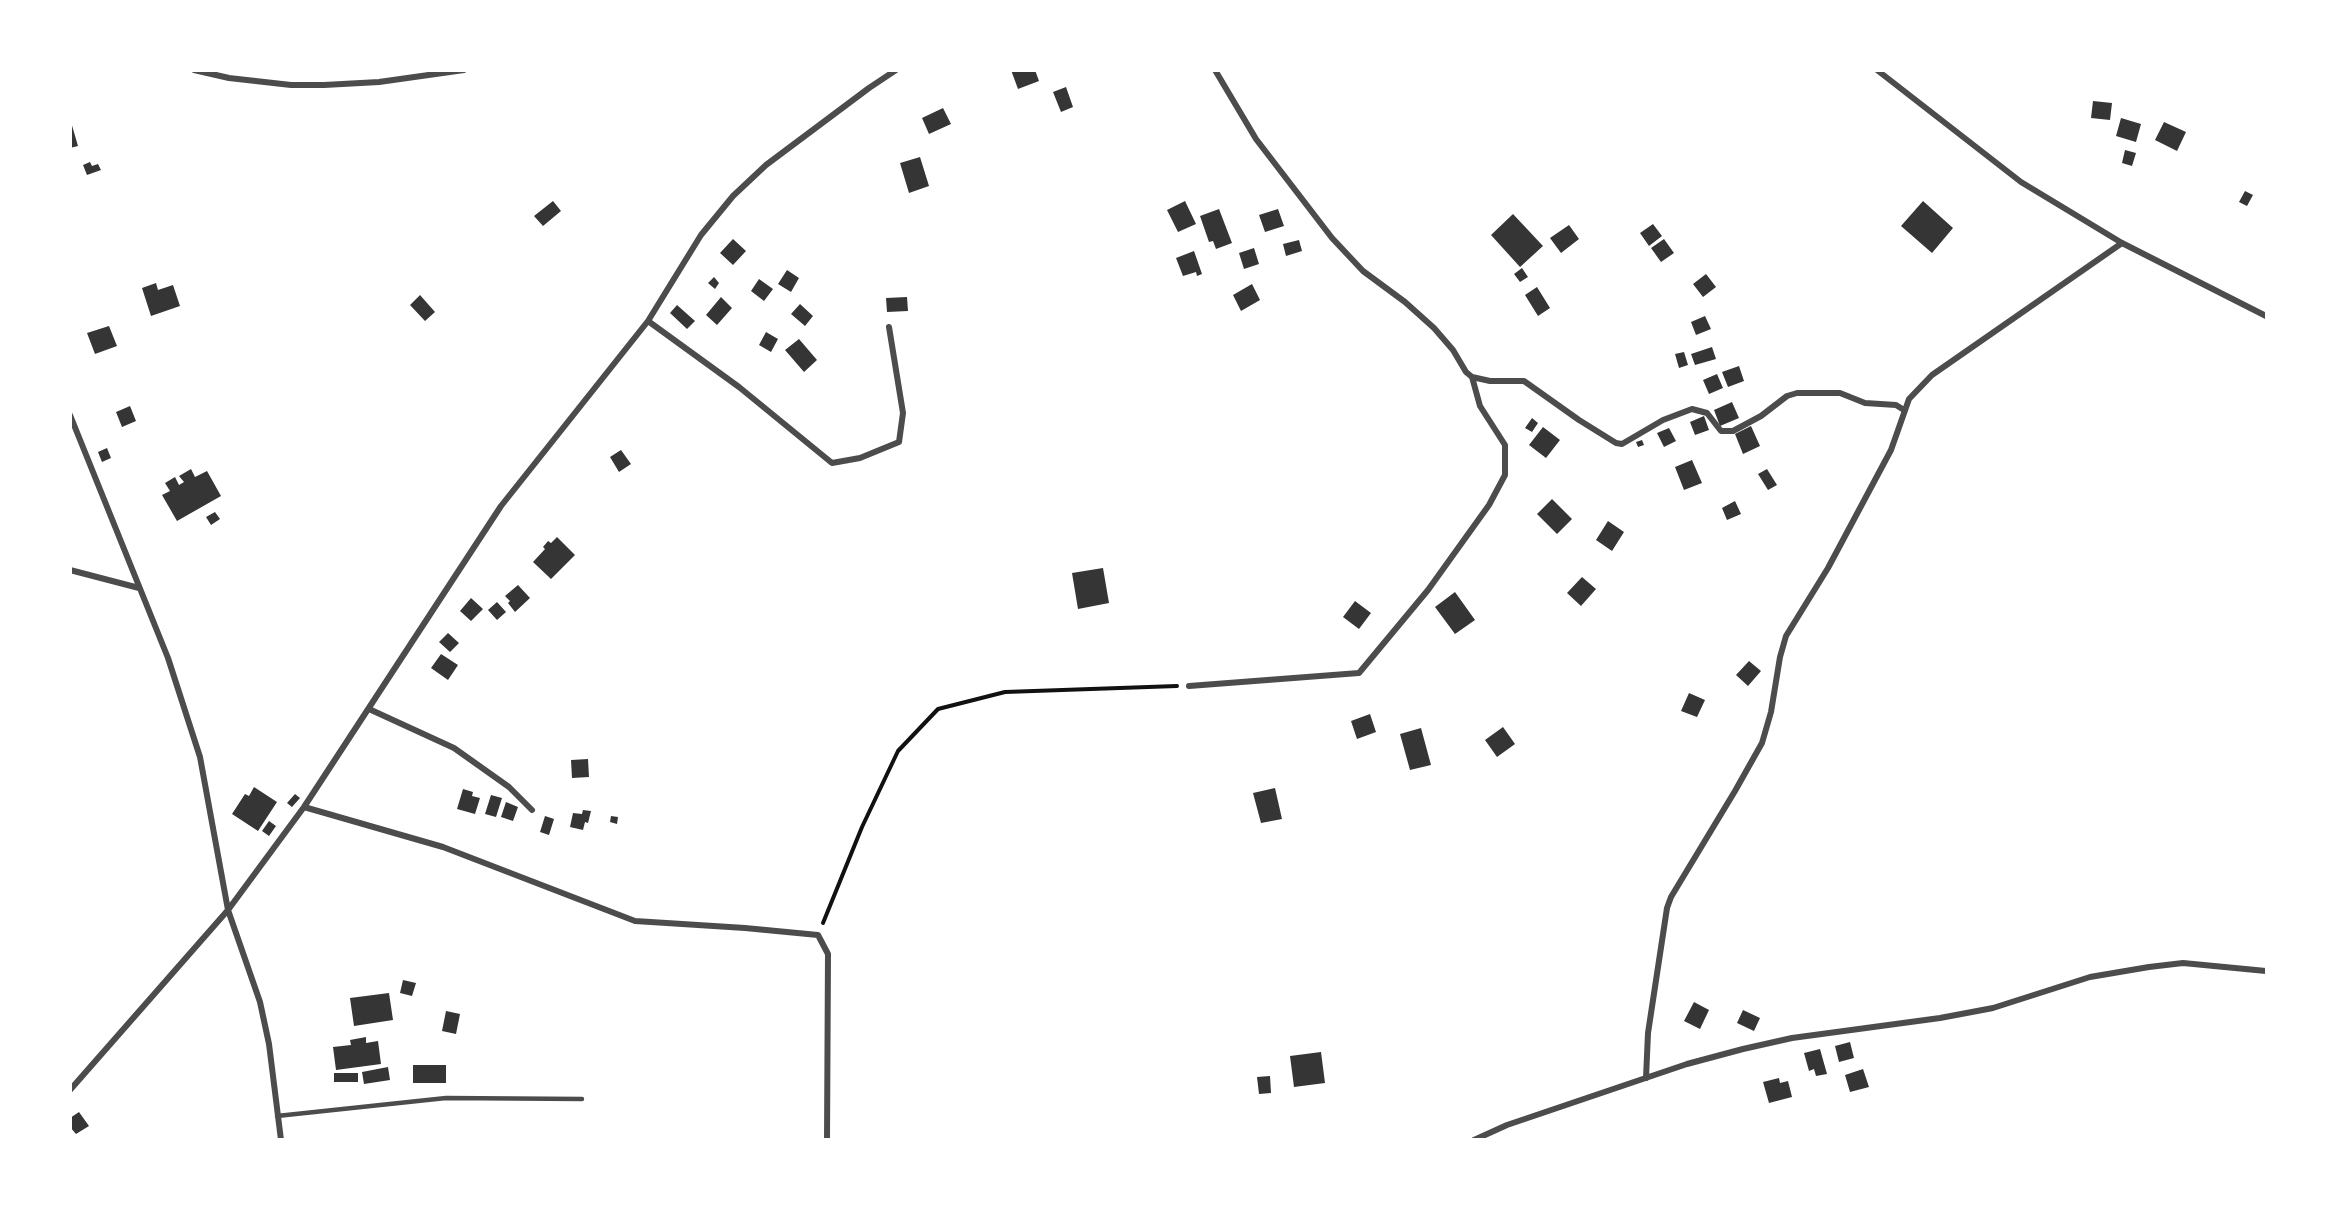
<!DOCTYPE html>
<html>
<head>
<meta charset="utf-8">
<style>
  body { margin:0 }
  #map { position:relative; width:2337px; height:1210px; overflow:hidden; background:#fff; font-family:Jost,sans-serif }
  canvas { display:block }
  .frame { position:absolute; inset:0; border:72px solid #fff; pointer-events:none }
</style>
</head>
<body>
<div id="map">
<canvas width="2337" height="1210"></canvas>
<div class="frame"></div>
</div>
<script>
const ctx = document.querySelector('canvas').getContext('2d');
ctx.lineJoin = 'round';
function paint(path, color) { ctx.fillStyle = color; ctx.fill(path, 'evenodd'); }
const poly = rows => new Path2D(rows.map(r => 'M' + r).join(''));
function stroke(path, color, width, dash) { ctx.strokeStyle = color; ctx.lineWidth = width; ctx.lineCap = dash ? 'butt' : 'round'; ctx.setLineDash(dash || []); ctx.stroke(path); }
const building = poly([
  [1011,70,1035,70,1039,81,1018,89],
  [1066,87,1073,107,1061,112,1053,92],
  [2093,101,2112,103,2110,120,2091,118],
  [943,108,951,124,929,134,922,118],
  [2121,118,2141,124,2136,142,2116,136],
  [71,122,78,146,70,148,70,123],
  [2164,122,2186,132,2177,151,2155,140],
  [2125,150,2136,153,2132,166,2122,163],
  [920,157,929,186,909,193,900,163],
  [90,162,92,166,98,164,101,170,87,175,83,165],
  [2245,191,2253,195,2247,206,2239,202],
  [553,201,561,211,543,226,534,216],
  [1185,201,1196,224,1178,232,1167,210],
  [1923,201,1953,228,1932,253,1901,226],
  [1219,209,1232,243,1216,249,1213,241,1209,242,1200,216],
  [1278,209,1284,226,1265,232,1259,215],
  [1513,214,1543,246,1520,267,1491,235],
  [1653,224,1662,236,1649,246,1640,233],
  [1569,225,1579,239,1561,253,1550,238],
  [733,239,746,251,733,265,720,253],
  [1664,239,1674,253,1661,262,1651,248],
  [1299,240,1302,251,1286,256,1283,244],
  [1254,248,1259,264,1244,269,1239,253],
  [1194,251,1202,274,1197,276,1196,272,1183,276,1176,258],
  [1522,268,1528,277,1520,282,1514,274],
  [787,270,799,278,791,292,778,284],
  [1706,274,1716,287,1703,297,1693,284],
  [714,277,719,283,715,289,708,283],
  [759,279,773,289,764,301,751,291],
  [156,283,158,290,173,285,180,306,151,316,142,288],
  [1252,284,1260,300,1241,311,1233,295],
  [1537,287,1550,308,1538,316,1525,295],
  [420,295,435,312,425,321,410,305],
  [721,297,732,308,717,325,706,315],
  [907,297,908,311,887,312,886,298],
  [800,304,813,316,805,326,791,314],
  [677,305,695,321,687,329,670,313],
  [1705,316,1711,329,1696,335,1691,322],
  [109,326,117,346,95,354,87,333],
  [766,332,778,339,771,352,759,345],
  [799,339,817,360,804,372,785,350],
  [1712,347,1716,359,1695,365,1691,354],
  [1684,352,1688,365,1679,368,1675,354],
  [1739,366,1744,381,1728,387,1722,372],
  [1717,374,1723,388,1709,394,1703,380],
  [1732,402,1739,418,1720,426,1714,410],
  [130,406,136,421,122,427,116,412],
  [1704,416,1709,430,1695,435,1690,422],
  [1532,418,1538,423,1532,432,1525,428],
  [1751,426,1760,446,1743,454,1735,434],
  [1543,427,1560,440,1546,458,1529,445],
  [1669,428,1676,441,1664,447,1657,433],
  [1642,440,1644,445,1638,447,1636,442],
  [107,448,111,458,102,462,98,452],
  [621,450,631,464,619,472,610,457],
  [1692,460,1702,483,1684,490,1675,467],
  [191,469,195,477,207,471,221,496,177,521,162,495,170,491,165,483,175,477,179,485,184,482,179,476],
  [1767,469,1777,485,1768,490,1758,474],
  [1552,499,1572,519,1557,534,1537,514],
  [1735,501,1741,514,1727,520,1722,508],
  [215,512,220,519,211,525,206,517],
  [1608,521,1624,532,1612,551,1596,540],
  [557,537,575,555,551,579,533,562,545,549,543,547,548,541,551,543],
  [1103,568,1109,603,1078,609,1072,573],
  [1582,577,1596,589,1581,606,1567,593],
  [518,585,530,598,515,612,508,603,510,601,505,596],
  [1455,592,1475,620,1455,634,1435,607],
  [471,598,483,609,471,621,460,611],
  [1355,601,1371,613,1359,629,1343,617],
  [497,602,506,612,497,620,488,610],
  [448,633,459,643,450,652,439,642],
  [441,654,458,665,448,680,431,668],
  [1749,661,1761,671,1748,686,1736,675],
  [1689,693,1705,700,1697,717,1681,711],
  [1370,714,1376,732,1357,739,1351,721],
  [1503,727,1515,744,1497,757,1485,740],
  [1421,728,1431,765,1410,770,1400,734],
  [588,759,589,777,572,778,571,760],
  [254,787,277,802,258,831,232,814,245,794,249,796],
  [1275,788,1282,819,1261,823,1253,793],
  [463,789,473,792,472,796,480,798,475,814,457,809],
  [295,794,300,798,292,807,287,803],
  [491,795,502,798,496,817,485,814],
  [506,802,518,807,513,821,501,817],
  [583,810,591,811,588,823,585,822,583,830,570,827,573,813,582,814],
  [545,816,554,819,549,835,540,832],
  [611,816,618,817,617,824,610,822],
  [269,821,276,826,269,836,262,831],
  [403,980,416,983,412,996,400,993],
  [389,993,393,1020,354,1026,350,998],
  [1694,1002,1709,1010,1700,1029,1684,1021],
  [1743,1010,1760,1018,1754,1031,1737,1023],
  [446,1011,460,1014,456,1034,442,1031],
  [366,1037,366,1043,378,1041,381,1064,336,1070,333,1047,351,1045,350,1040],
  [1850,1042,1854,1058,1839,1062,1835,1046],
  [1820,1049,1827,1074,1816,1076,1814,1069,1809,1071,1804,1053],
  [1321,1052,1325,1083,1294,1087,1290,1056],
  [413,1065,446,1065,446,1083,413,1083],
  [388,1067,390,1080,364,1084,362,1072],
  [1863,1069,1869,1087,1850,1092,1845,1075],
  [334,1073,358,1073,358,1082,334,1082],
  [1270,1076,1271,1093,1259,1094,1257,1077],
  [1779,1078,1780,1083,1788,1081,1792,1097,1769,1103,1763,1082],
  [79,1112,89,1126,76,1134,70,1127,70,1118]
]);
const path = poly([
  [823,923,862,827,898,751,938,709,1005,692,1177,686]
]);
const service = poly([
  [277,1116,446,1098,582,1099]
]);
const minor = poly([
  [194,70,229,78,291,85,324,85,379,82,464,70],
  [1215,70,1256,139,1332,238,1363,271,1405,302,1434,328,1453,350,1466,372,1472,377,1490,381,1524,381,1579,420,1616,443,1622,444,1663,420,1692,409,1707,413,1721,431,1733,431,1761,416,1787,396,1797,393,1840,393,1865,403,1896,405,1904,410],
  [1877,70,2021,182,2122,243,2266,316],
  [648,321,739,387,832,463,860,458,899,442,903,413,889,327],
  [70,415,168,658,200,757,228,910,260,1002,269,1044,281,1140],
  [70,570,139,588],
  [1189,686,1359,673,1428,590,1489,505,1505,475,1505,445,1480,406,1472,377],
  [369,709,454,748,509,787,532,810],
  [304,807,443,847,635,921,745,928,818,935,828,954,827,1140],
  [1646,1078,1648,1033,1667,908,1671,897,1735,791,1762,743,1771,712,1780,657,1786,636,1828,568,1891,450,1909,399,1932,375,2122,243],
  [70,1090,228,910,304,807,501,506,648,321,701,235,733,196,766,165,869,88,896,70],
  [1474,1140,1507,1125,1687,1064,1743,1049,1792,1038,1940,1018,1993,1008,2090,977,2149,967,2183,963,2266,971]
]);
paint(building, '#353535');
stroke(path, '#111', 4);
stroke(service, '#4c4c4c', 4.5);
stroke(minor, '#4c4c4c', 6);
</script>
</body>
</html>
